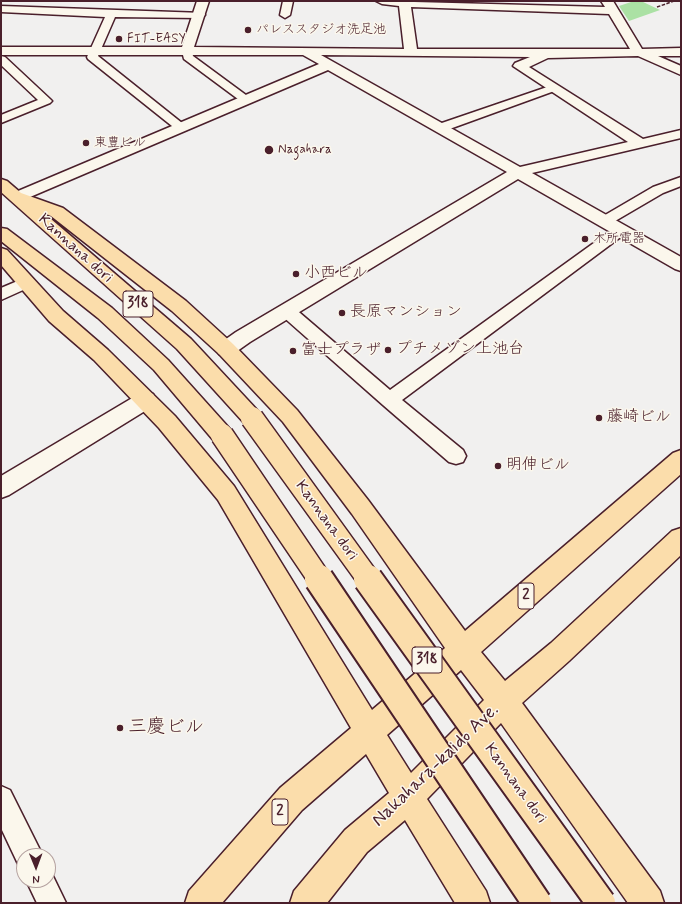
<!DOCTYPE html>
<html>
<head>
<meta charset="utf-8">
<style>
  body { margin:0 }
  #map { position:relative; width:682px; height:904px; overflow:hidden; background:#f1f0ef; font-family:Mynerve,sans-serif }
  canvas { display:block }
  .frame { position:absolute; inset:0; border:2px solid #4a1f2b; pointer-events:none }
  .north { position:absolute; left:16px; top:848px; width:40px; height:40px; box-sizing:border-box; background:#fbf7ec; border:1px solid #b4a19f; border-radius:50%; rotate:179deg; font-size:11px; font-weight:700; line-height:16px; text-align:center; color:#4a1f2b }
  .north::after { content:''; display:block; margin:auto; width:14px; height:18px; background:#4a1f2b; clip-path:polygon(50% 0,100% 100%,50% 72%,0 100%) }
</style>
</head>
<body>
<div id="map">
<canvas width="682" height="904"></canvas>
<div class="frame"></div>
<div class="north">N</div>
</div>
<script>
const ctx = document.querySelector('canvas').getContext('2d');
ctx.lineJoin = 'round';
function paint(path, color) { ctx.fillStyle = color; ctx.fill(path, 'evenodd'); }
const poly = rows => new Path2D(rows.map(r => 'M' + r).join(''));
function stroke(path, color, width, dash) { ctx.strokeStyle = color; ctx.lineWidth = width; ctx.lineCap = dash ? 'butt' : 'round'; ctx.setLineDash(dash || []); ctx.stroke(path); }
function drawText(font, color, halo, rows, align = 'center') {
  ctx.font = font + ' Mynerve,"Klee One",sans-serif'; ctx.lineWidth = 3; ctx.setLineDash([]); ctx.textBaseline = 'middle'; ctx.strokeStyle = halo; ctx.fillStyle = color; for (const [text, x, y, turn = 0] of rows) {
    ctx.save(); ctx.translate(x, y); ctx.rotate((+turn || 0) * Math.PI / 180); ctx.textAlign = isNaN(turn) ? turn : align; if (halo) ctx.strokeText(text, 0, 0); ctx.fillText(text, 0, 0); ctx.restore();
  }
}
const green = poly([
  [634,1,641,1,660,10,629,21,619,6]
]);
const service = poly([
  [283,1,293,1,290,15,285,18,280,15,283,1],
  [1,6,204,13,205,15,200,18,115,17,98,56,187,127,185,130,177,130,88,59,87,57,105,17,1,12,1,6],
  [187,48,191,49,193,56,250,98,252,100,250,102,242,102,184,59,182,51,187,48],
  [1,56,5,57,50,99,52,101,50,103,1,123,1,115,38,100,1,65,1,56],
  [553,85,557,86,559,88,557,90,444,131,440,132,434,128,436,125,553,85],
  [681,177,681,186,663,193,610,224,605,226,600,224,598,221,600,218,653,187,681,177],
  [621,225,626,227,628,230,626,233,402,400,463,450,466,456,463,462,456,464,449,462,383,405,281,315,279,311,281,307,287,305,293,307,390,390,616,227,621,225],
  [27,277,32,278,35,282,32,286,1,300,1,288,27,277],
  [1,786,10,790,43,856,24,856,24,868,19,866,1,828,1,786],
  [48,869,50,870,66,903,37,903,26,880,48,880,48,869]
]);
const minor = poly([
  [197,1,209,1,194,47,404,49,399,6,382,4,376,1,605,7,601,1,613,1,642,49,681,48,681,56,658,56,681,66,681,75,638,56,548,58,529,67,643,139,681,130,681,138,532,173,681,257,681,271,675,269,518,179,250,342,233,354,226,356,219,354,216,349,219,344,236,332,507,172,328,70,23,200,17,202,11,200,9,197,11,194,319,64,303,55,1,55,1,47,182,47,197,1],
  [411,7,609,14,630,49,417,49,411,7],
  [321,55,530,57,515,63,513,66,628,142,520,167,321,55],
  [146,392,153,394,156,400,153,406,9,495,1,498,1,476,139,394,146,392]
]);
const primary = poly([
  [1,179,7,181,21,193,63,208,186,301,233,344,297,410,368,500,465,631,673,453,681,450,681,474,481,652,505,681,551,643,672,531,681,528,681,555,569,661,522,703,660,891,664,903,628,903,501,723,427,799,486,891,490,903,455,903,405,820,367,852,327,903,290,903,294,891,345,830,389,793,366,754,302,810,222,903,185,903,189,891,280,788,351,728,218,500,159,428,94,360,49,321,1,265,1,248,7,250,63,311,108,350,175,416,234,486,372,710,445,648,352,514,283,422,219,354,172,311,51,216,44,213,191,339,259,412,263,418,259,424,252,427,245,424,177,349,1,192,1,179],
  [461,670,484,700,411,773,387,735,461,670],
  [1,228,7,229,112,308,168,360,230,429,233,435,230,441,222,444,214,441,154,370,98,318,1,241,1,228]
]);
const rail = poly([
  [657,7,674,1]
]);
const primaryBridgeFar1 = poly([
  [252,418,369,580],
  [222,435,320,580]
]);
const primaryBridge = poly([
  [319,579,537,903],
  [368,579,601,903]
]);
const markers = [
  [248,30,4,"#4a1f2b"],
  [119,39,4,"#4a1f2b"],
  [86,143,4,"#4a1f2b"],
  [269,150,5,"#4a1f2b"],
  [585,239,4,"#4a1f2b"],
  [296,274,4,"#4a1f2b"],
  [342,313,4,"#4a1f2b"],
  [388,350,4,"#4a1f2b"],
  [293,351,4,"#4a1f2b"],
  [599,418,4,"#4a1f2b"],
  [498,466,4,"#4a1f2b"],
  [120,728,4,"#4a1f2b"]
];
const farPoinames = [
  ["パレススタジオ洗足池",256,30],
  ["FIT-EASY",127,39],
  ["東豊ビル",94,143],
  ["Nagahara",278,150],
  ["木所電器",593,239]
];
const shields = [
  [138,304,30],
  [526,596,16],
  [427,660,30],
  [280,812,16]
];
const shieldNames = [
  ["318",138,304],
  ["2",526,596],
  ["318",427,660],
  ["2",280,812]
];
const streetNames = [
  ["Kannana dori",75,249,42],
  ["Kannana dori",326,521,54],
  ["Kannana dori",515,784,54]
];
const poiNames = [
  ["小西ビル",304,274],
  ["長原マンション",350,313],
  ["プチメゾン上池台",396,350],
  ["富士プラザ",301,351],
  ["藤崎ビル",607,418],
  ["明伸ビル",506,466]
];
const nearPoinames = [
  ["三慶ビル",128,728]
];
const nearStreetnames = [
  ["Nakahara-kaido Ave.",436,766,-44]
];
paint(green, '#abe1a4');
stroke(service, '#4a1f2b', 3);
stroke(minor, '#4a1f2b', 3);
stroke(primary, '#4a1f2b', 3);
paint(service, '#fbf7ec');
paint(minor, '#fbf7ec');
paint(primary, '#fbddab');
stroke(rail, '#4a1f2b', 1.5, [3.5, 1.5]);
stroke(primaryBridgeFar1, '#4a1f2b', 25, []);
stroke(primaryBridge, '#4a1f2b', 32, []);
stroke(primaryBridgeFar1, '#fbddab', 22);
stroke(primaryBridge, '#fbddab', 28);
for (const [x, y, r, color] of markers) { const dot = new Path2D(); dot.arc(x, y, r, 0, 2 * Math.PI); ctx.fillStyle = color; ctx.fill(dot); stroke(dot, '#fbf7ec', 1.5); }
drawText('13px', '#4a1f2b', '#fbf7ec', farPoinames, 'left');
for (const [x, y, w] of shields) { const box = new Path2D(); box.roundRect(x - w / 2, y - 13, w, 26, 3); ctx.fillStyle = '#fbf7ec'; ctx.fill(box); stroke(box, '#4a1f2b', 1); }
drawText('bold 15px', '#4a1f2b', null, shieldNames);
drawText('16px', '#4a1f2b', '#fbf7ec', streetNames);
drawText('16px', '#4a1f2b', '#fbf7ec', poiNames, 'left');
drawText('19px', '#4a1f2b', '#fbf7ec', nearPoinames, 'left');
drawText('19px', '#4a1f2b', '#fbf7ec', nearStreetnames);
</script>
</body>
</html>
